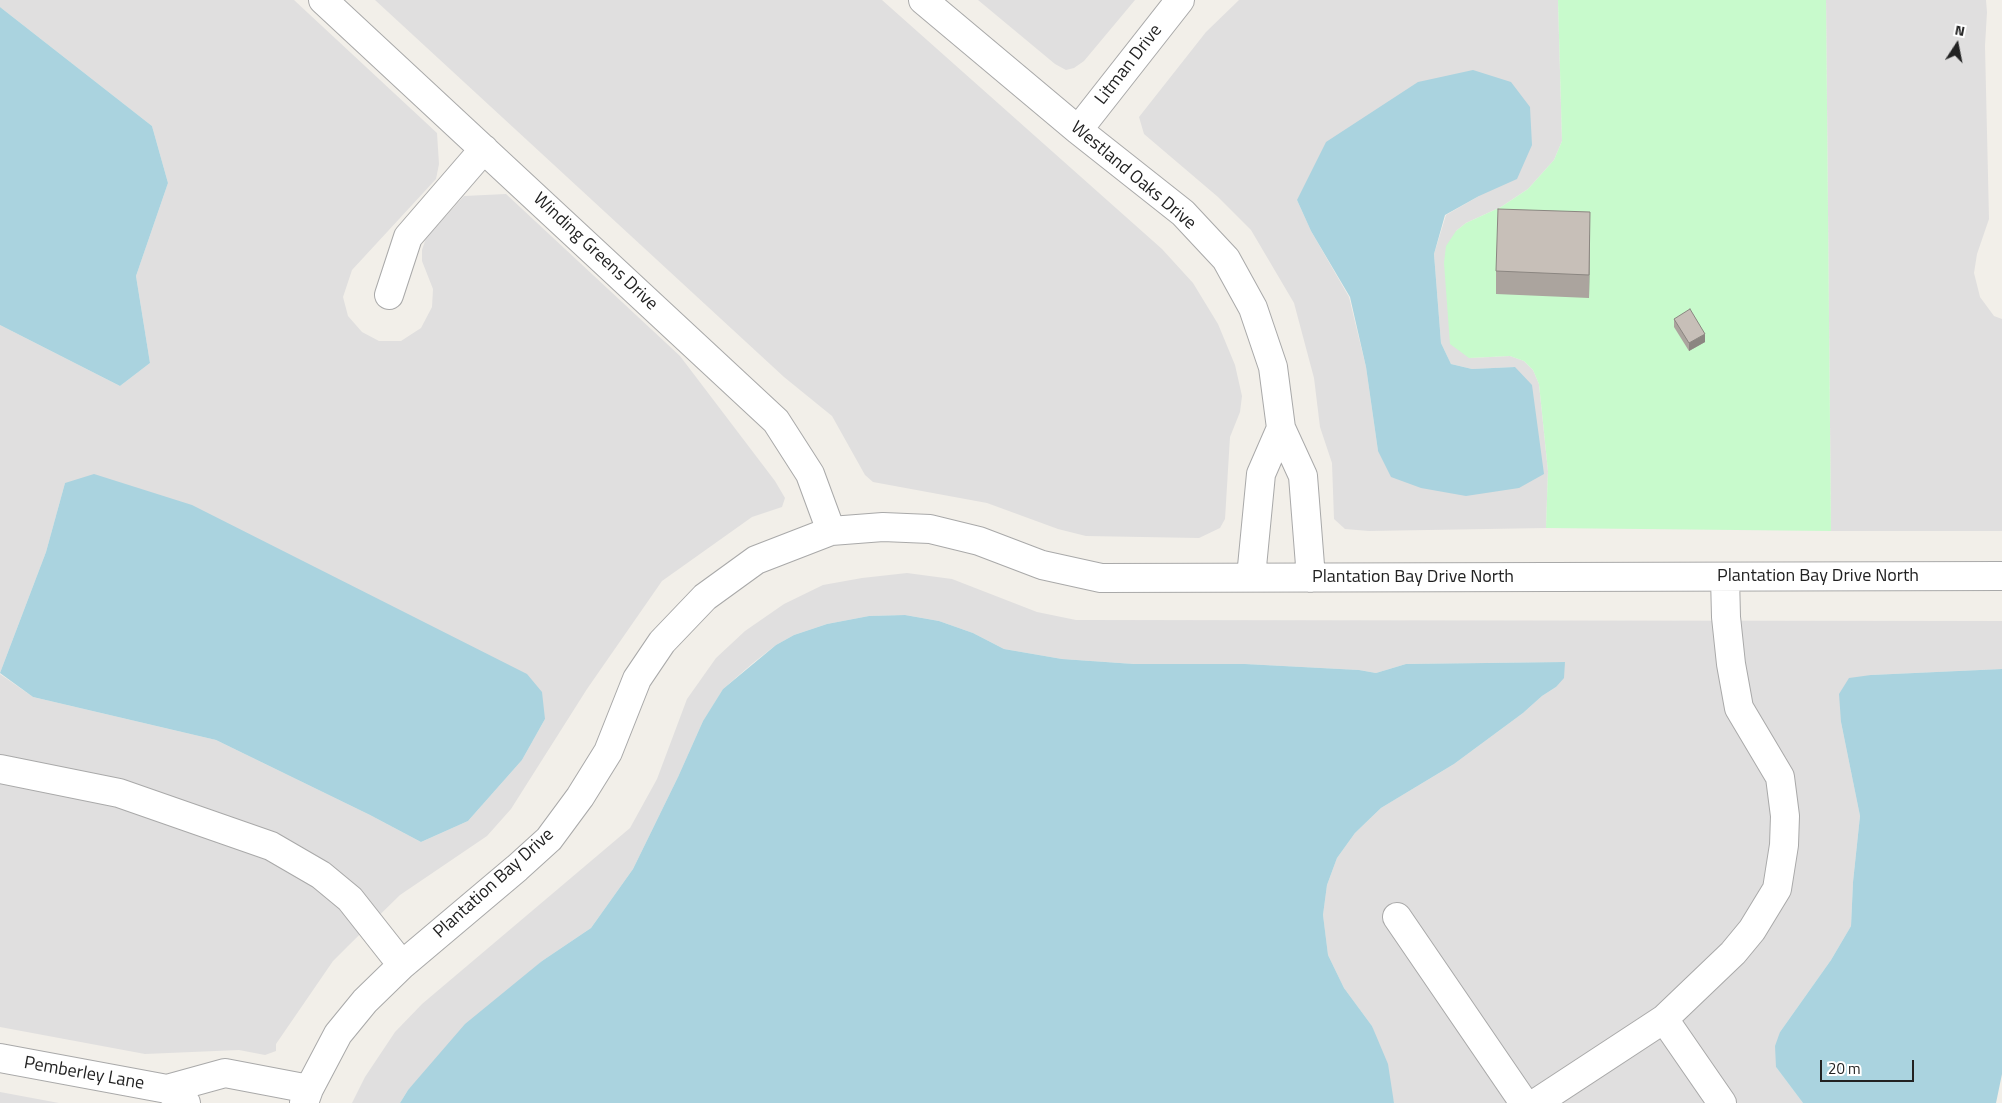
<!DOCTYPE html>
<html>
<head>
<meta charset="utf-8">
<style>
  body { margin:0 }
  #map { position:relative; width:2002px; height:1103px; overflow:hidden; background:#f2efe9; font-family:"Titillium Web",sans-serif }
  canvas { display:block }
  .north { position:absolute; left:1932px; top:20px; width:50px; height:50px; -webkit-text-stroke:4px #fff; paint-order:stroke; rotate:11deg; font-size:14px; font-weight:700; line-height:20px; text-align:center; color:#222 }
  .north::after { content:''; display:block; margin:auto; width:18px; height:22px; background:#222; clip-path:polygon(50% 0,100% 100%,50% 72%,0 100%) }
  .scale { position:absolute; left:1820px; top:1060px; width:94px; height:22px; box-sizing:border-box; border:2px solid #222; border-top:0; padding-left:6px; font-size:15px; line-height:18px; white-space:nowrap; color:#222; -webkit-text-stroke:4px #fff; paint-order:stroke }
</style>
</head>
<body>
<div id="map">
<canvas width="2002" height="1103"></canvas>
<div class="north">N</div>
<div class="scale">20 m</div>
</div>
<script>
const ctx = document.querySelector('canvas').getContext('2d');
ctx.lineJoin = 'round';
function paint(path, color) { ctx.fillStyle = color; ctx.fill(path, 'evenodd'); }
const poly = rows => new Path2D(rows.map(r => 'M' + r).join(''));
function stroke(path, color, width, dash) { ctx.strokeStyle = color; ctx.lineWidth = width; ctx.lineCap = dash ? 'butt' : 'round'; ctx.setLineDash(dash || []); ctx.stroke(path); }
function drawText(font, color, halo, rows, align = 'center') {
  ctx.font = font + ' "Titillium Web",sans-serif'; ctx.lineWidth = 4; ctx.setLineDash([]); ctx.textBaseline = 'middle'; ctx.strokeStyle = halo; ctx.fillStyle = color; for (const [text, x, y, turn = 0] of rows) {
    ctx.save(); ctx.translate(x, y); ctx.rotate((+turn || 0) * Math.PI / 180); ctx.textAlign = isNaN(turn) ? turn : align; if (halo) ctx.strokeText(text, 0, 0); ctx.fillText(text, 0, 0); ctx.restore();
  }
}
const residential = poly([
  [0,0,294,0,437,133,439,164,436,179,352,270,343,297,348,316,362,332,379,341,401,341,421,328,432,307,433,289,422,261,422,250,426,238,464,196,506,194,680,356,775,481,785,498,782,507,752,517,662,581,587,689,511,809,487,836,400,895,348,946,333,961,276,1044,276,1051,265,1055,239,1050,145,1054,0,1027,0,674,33,697,216,740,370,815,421,842,468,821,522,760,545,719,65,483,46,552,0,673,0,325,120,386,150,363,136,276,168,183,152,126,0,7],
  [375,0,882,0,1162,249,1193,283,1218,324,1235,365,1242,396,1240,412,1230,437,1225,519,1220,528,1199,538,1086,536,1058,529,987,503,873,482,865,475,832,416,784,377],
  [978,0,1135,0,1084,61,1074,68,1066,70,1055,64],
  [1239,0,1558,0,1562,141,1554,160,1528,189,1501,207,1466,223,1456,231,1469,358,1510,356,1524,361,1533,370,1539,384,1548,471,1546,528,1369,531,1345,529,1334,519,1332,463,1320,427,1314,378,1294,303,1251,230,1218,197,1144,134,1139,117,1206,32],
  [1479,196,1446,215,1434,254,1441,343,1451,364,1472,369,1515,367,1378,451,1366,367,1349,297,1311,231,1297,200],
  [1826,0,1986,0,1987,12,1985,46,1989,219,1977,254,1974,273,1980,297,1994,316,2002,319,2002,531,1831,531],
  [907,573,952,579,1037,612,1076,620,2002,621,2002,669,1871,675,1841,722,1860,816,1853,882,1851,926,1831,960,1780,1032,1776,1067,1803,1103,1394,1103,1372,1026,1344,988,1328,955,1323,915,1327,885,1337,858,1355,833,1381,808,1454,764,1523,713,1542,696,1556,687,1565,662,1406,664,1376,673,1359,670,1245,664,1134,664,1062,659,1004,649,973,633,939,621,905,615,869,616,827,624,794,635,776,645,753,663,723,689,703,721,678,777,633,869,591,928,542,961,408,1090,400,1103,352,1103,365,1077,395,1032,422,1004,630,828,657,779,687,699,716,658,745,631,784,604,823,585,862,578],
  [0,1092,59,1103,0,1103]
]);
const park = poly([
  [1558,0,1826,0,1831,531,1546,528,1548,471,1539,384,1533,370,1524,361,1510,356,1469,358,1450,344,1444,263,1446,246,1456,231,1466,223,1501,207,1528,189,1554,160,1562,141]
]);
const water = poly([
  [0,7,152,126,168,183,136,276,150,363,120,386,0,325],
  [1473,70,1511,82,1530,107,1532,145,1517,179,1479,196,1445,215,1434,254,1441,343,1451,364,1472,369,1515,367,1532,385,1544,474,1519,488,1466,496,1421,488,1391,477,1378,451,1366,367,1350,297,1311,231,1297,200,1326,142,1418,82],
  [94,474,192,505,527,674,542,692,545,719,522,760,468,821,421,842,370,815,216,740,33,697,0,673,46,552,65,483],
  [905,615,939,621,973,633,1004,649,1062,659,1134,664,1245,664,1359,670,1376,673,1406,664,1565,662,1564,678,1556,687,1542,696,1523,713,1454,764,1381,808,1355,833,1337,858,1327,885,1323,915,1328,955,1344,988,1372,1026,1388,1064,1394,1103,400,1103,408,1090,465,1024,542,961,591,928,633,869,678,777,703,721,723,689,776,645,794,635,827,624,869,616],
  [2002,669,2002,1074,1996,1103,1803,1103,1776,1067,1775,1046,1780,1032,1831,960,1851,926,1853,882,1860,816,1841,722,1839,694,1849,678,1871,675]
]);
const minor = poly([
  [323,0,776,421,810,474,831,531],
  [923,0,1078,130,1183,213,1226,259,1253,308,1273,367,1281,428,1303,476,1311,578],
  [1078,130,1180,0],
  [389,295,408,237,484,149],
  [1251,577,1261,474,1281,428],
  [0,769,119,793,271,846,321,875,350,899,402,965],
  [1397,917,1524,1103],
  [1664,1019,1722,1103],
  [0,1058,167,1089],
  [186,1103,167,1089,225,1073,309,1089],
  [304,1103,309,1089,338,1034,365,1001,402,965,517,868,549,839,580,797,608,752,637,679,662,642,705,597,756,560,831,531,883,527,930,529,979,541,1042,565,1101,578,2002,576],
  [1536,1103,1664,1019,1733,953,1752,930,1777,889,1784,845,1785,816,1780,777,1739,708,1731,664,1726,617,1725,577]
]);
const wall = poly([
  [1590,235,1589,298,1496,294,1496,271],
  [1674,319,1705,342,1689,351,1674,327]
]);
const shadedWall = poly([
  [1590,212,1590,235,1589,298,1589,275],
  [1705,334,1705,342,1689,351,1689,343]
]);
const building = poly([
  [1498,209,1590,212,1589,275,1496,271,1498,209],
  [1690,309,1705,334,1689,343,1674,319,1690,309]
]);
const streetNames = [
  ["Litman Drive",1129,65,-52],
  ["Westland Oaks Drive",1133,176,40],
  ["Winding Greens Drive",595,252,43],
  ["Plantation Bay Drive North",1818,577],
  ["Plantation Bay Drive North",1413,578],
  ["Plantation Bay Drive",494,884,-42],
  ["Pemberley Lane",84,1074,10]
];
paint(residential, '#e0dfdf');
paint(park, '#c8facc');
paint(water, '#aad3df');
stroke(minor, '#a9a9a9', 30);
stroke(minor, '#fff', 28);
paint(wall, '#aba49e');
paint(shadedWall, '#8b8681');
paint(building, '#c7bfb8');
stroke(building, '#8b8681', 1);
drawText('18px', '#222', '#fff', streetNames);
</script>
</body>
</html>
